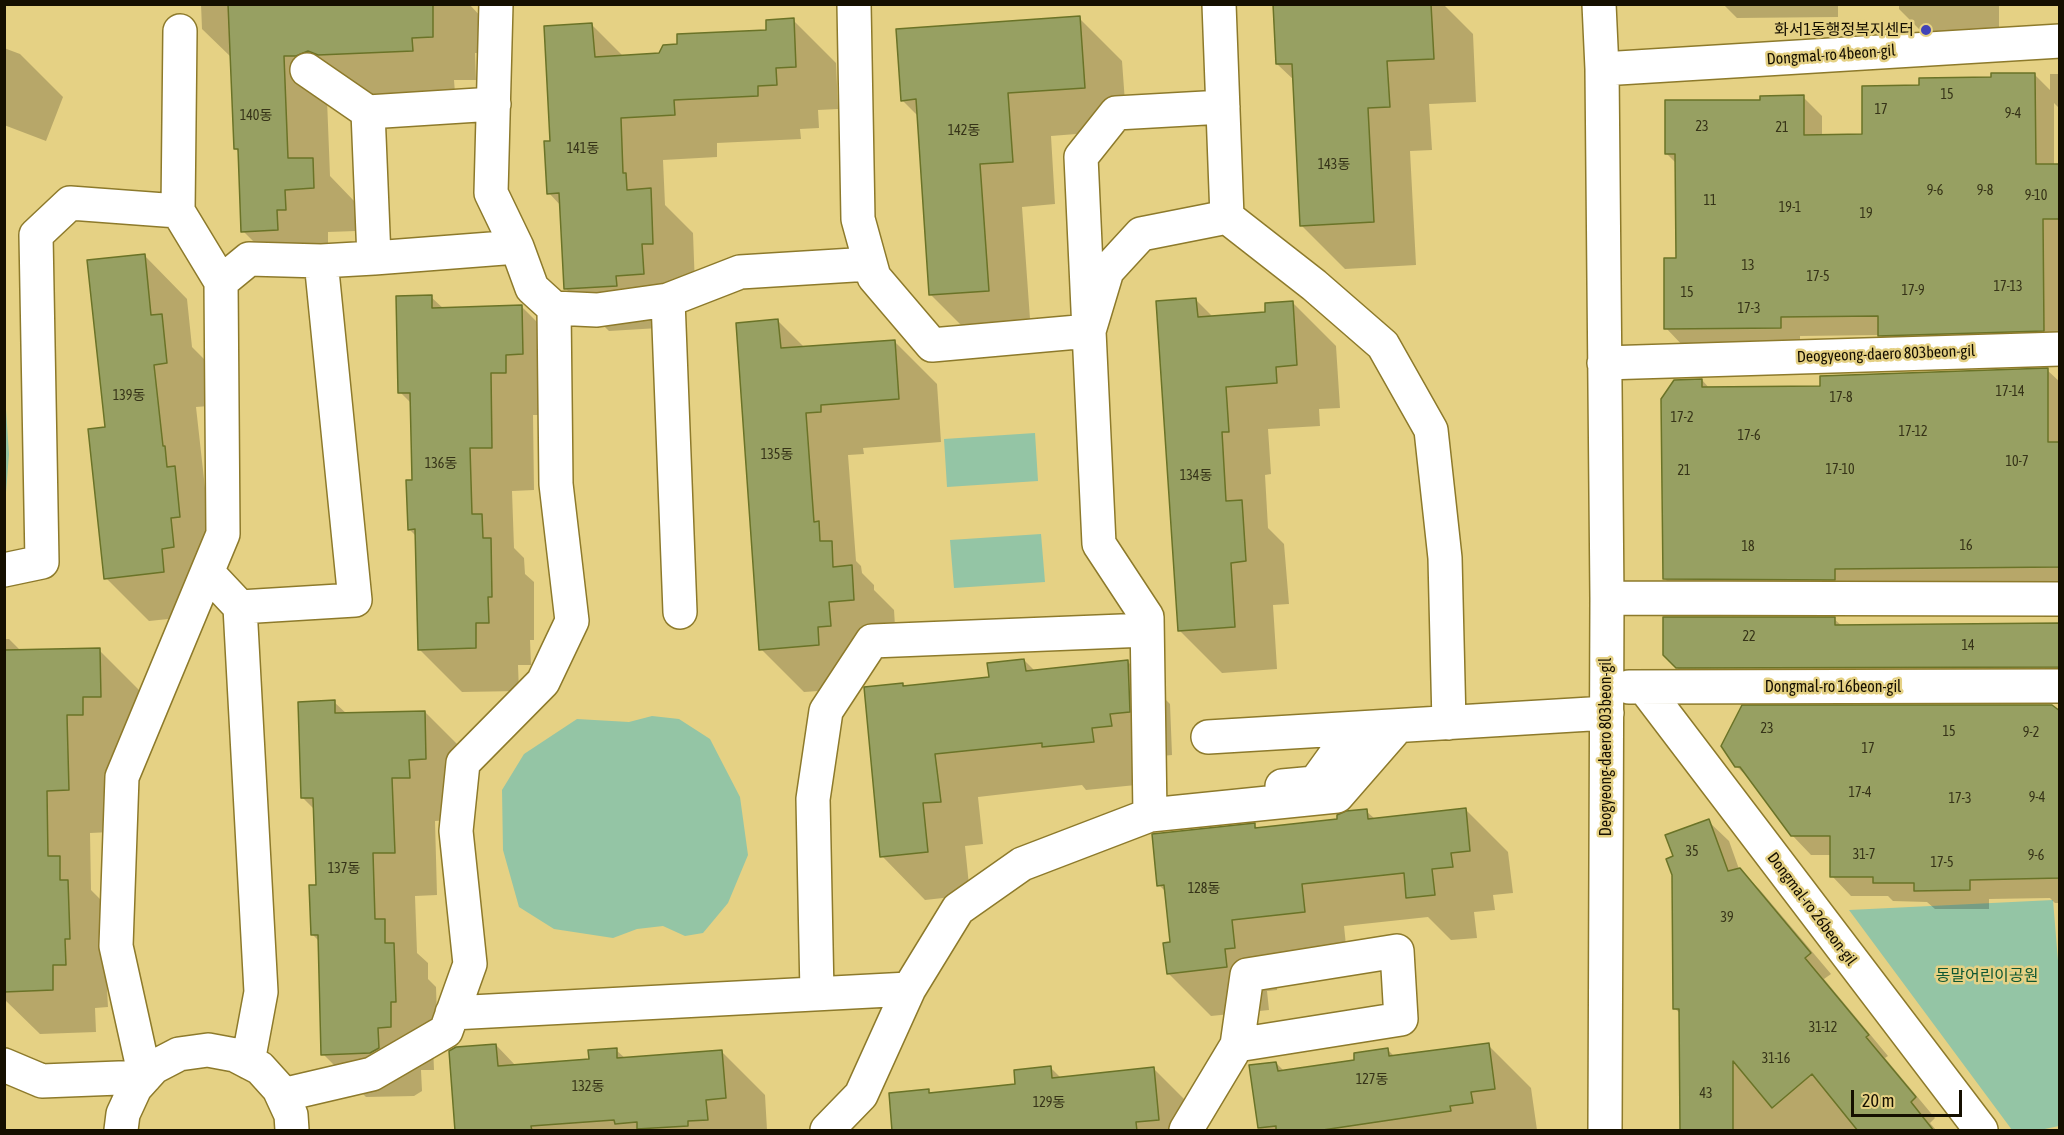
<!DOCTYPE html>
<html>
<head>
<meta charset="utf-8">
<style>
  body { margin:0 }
  #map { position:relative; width:2064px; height:1135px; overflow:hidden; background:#e5d184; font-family:"Asap Condensed",sans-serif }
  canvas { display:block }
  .frame { position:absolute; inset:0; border:6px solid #150f00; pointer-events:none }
  .scale { position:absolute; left:1851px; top:1090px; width:111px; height:27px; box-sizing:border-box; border:3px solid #150f00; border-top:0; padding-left:8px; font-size:18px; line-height:21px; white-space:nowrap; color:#150f00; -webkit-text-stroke:4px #e5d184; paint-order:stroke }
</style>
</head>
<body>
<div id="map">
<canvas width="2064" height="1135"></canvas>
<div class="frame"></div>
<div class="scale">20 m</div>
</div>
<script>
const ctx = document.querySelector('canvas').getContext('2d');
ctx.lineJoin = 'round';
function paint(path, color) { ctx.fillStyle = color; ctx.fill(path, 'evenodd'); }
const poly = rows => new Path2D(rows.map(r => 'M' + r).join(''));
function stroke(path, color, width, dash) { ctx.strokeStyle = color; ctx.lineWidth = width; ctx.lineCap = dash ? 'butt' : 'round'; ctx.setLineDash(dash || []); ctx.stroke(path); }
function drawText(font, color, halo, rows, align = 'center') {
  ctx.font = font + ' "Asap Condensed","Noto Sans KR",sans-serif'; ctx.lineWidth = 5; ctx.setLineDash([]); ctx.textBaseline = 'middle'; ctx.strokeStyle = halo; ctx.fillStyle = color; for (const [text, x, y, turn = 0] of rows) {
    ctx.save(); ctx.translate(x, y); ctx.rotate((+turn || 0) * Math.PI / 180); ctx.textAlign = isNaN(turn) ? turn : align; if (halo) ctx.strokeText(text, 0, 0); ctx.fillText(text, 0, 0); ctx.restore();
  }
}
const green = poly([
  [5,395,9,454,5,505,4,395],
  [1035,433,1038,481,947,487,944,439],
  [1041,534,1045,582,954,588,950,540],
  [652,716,679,719,710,739,740,797,748,855,728,903,703,933,685,936,663,926,637,929,613,938,554,929,519,907,503,850,502,790,524,754,577,719,629,722],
  [2053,900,2060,985,2059,1126,2040,1130,2012,1130,1849,910]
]);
const shadow = poly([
  [201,4,469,4,484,20,485,53,475,53,476,80,454,80,455,93,327,99,330,176,355,202,356,231,328,232,328,253,286,274,243,231,240,153,235,148,232,58,202,29],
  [1274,4,1443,4,1473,34,1476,102,1429,104,1432,150,1410,151,1416,265,1345,269,1302,226,1295,81,1277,64],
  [1723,4,1838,4,1838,17,1737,18],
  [1899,4,1999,4,1999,34,1924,34,1899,9],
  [1079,18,1122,61,1127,130,1051,136,1055,204,1022,207,1031,333,973,337,930,294,918,116,902,100],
  [793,20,836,63,838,109,818,110,819,128,800,129,801,139,717,143,717,157,663,160,665,205,693,233,695,287,684,287,686,317,658,318,659,328,609,331,565,288,561,206,549,193,552,142,592,25,624,57,660,55,768,32],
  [4,48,20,54,63,97,46,141,4,125],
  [2050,74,2060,74,2060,109,2054,103,2054,166,2060,166,2060,350,1899,355,1880,335,1800,336,1800,347,1685,348,1666,328,1677,260,1677,164,1666,153,1762,101,1803,97,1822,116,1822,136,1863,136,1920,87,2035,75,2050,90],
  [144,255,187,299,192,347,204,359,209,406,196,407,205,488,207,491,207,615,149,621,106,578,106,429],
  [431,297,444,309,521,306,564,349,549,415,533,415,534,490,512,491,514,548,524,558,525,574,534,582,534,640,530,640,531,665,518,665,519,691,462,692,419,649,416,536,409,529,414,481,412,404,400,392],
  [1196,300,1213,317,1267,314,1293,303,1336,346,1340,408,1319,409,1320,426,1268,429,1271,474,1265,475,1268,528,1284,544,1289,604,1273,605,1277,669,1222,673,1179,630],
  [778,321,805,348,894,341,937,384,941,442,863,448,864,454,848,455,856,561,861,566,862,573,874,585,874,590,894,610,896,642,861,670,862,688,804,692,761,649],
  [2047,370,2060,382,2060,586,1684,598,1665,579,1702,380,1710,389,1821,387],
  [1834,619,1842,626,2060,625,2060,692,1702,693,1664,654],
  [4,639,9,639,21,651,99,650,142,693,126,757,110,758,111,832,90,833,91,890,102,901,108,1007,95,1008,96,1032,40,1034,4,999],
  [1024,660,1035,671,1127,661,1170,704,1172,755,1152,757,1136,785,1086,790,1082,785,978,797,983,844,965,846,970,895,925,900,882,856,902,685,905,687,990,679],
  [334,702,347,714,425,712,468,755,452,820,435,821,437,895,415,896,417,953,428,963,428,979,436,987,438,1045,433,1045,434,1070,421,1070,422,1091,414,1096,366,1097,323,1054,319,941,312,934,317,886,315,810,303,798],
  [2060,713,2060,903,2055,903,2050,898,1989,899,1989,909,1935,909,1927,902,1893,901,1888,896,1851,896,1832,876,1832,855,1811,855,1792,835,1754,783,1736,766],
  [1465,809,1508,852,1513,893,1493,895,1495,910,1474,912,1477,938,1451,940,1428,917,1344,926,1347,955,1275,962,1277,990,1267,991,1269,1010,1211,1016,1168,973,1171,944,1166,892,1159,885,1254,825,1259,829,1339,821,1366,811,1375,819],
  [1708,821,1729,841,1739,869,1760,890,1831,974,1824,979,1888,1056,1885,1058,1935,1118,1930,1123,1936,1130,1682,1130,1681,1014,1674,1008,1675,857],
  [496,1045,516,1066,590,1060,616,1050,626,1059,722,1052,765,1095,767,1130,456,1130],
  [1488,1045,1531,1088,1537,1130,1262,1130,1259,1128,1276,1063,1284,1071,1356,1062,1388,1050,1395,1057],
  [1050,1067,1061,1078,1154,1069,1197,1112,1199,1130,894,1130,928,1091,932,1094,1017,1085]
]);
const building = poly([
  [228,4,433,4,433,37,412,38,413,51,318,55,308,51,296,56,284,56,288,158,313,158,314,188,285,190,286,210,277,210,278,230,241,232,238,149,234,149,228,4],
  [1273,4,1431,4,1434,59,1387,61,1390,107,1368,108,1374,222,1300,226,1292,64,1276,64,1273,4],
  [1080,16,1085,88,1008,93,1013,162,980,164,989,291,929,295,916,99,901,101,896,29,1080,16],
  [794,18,796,67,776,68,777,85,758,86,758,96,674,100,675,115,621,118,623,173,626,173,627,190,651,188,653,244,642,244,644,274,616,276,617,286,564,289,559,193,547,194,544,141,550,141,544,26,592,23,595,57,659,53,663,45,677,44,677,34,766,30,766,20,794,18],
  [1991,73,2035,73,2036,164,2060,164,2060,219,2043,219,2044,331,1878,336,1878,316,1781,317,1781,328,1664,329,1664,258,1676,258,1675,154,1665,154,1665,100,1760,100,1760,96,1804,95,1804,135,1862,134,1862,86,1919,85,1919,78,1991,77,1991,73],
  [145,254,151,315,162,314,167,363,154,365,163,446,165,446,167,467,175,466,180,517,171,518,174,547,162,549,164,572,104,579,88,429,105,427,87,260,145,254],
  [432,295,432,308,522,305,523,354,506,355,506,373,491,373,492,448,470,448,472,514,482,514,483,538,491,538,492,597,488,597,489,623,476,623,476,648,418,650,415,529,408,530,406,480,412,480,410,393,398,393,396,296,432,295],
  [1196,298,1198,317,1265,312,1265,303,1293,301,1297,365,1276,367,1277,383,1226,387,1229,432,1222,432,1226,501,1242,500,1246,561,1231,563,1235,627,1178,631,1156,301,1196,298],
  [778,319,781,348,895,340,899,399,821,405,821,412,806,413,814,522,819,521,820,541,832,541,833,567,852,565,854,600,829,602,831,626,818,627,819,645,759,650,736,323,778,319],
  [2048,368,2048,442,2060,442,2060,567,1835,569,1835,580,1663,579,1661,399,1674,380,1702,379,1702,387,1820,386,1820,376,2048,368],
  [1663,617,1835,617,1835,625,2060,623,2060,667,1676,668,1663,655,1663,617],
  [100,648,101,697,83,697,83,715,67,715,69,790,47,791,48,856,60,856,60,880,68,880,70,939,65,939,66,965,53,965,53,990,4,992,4,650,100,648],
  [1024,659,1026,671,1128,660,1130,712,1110,714,1112,726,1092,728,1094,742,1042,747,1042,743,935,754,941,802,923,803,928,852,880,857,864,687,903,683,903,686,989,677,987,663,1024,659],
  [335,700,335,713,425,711,426,759,409,760,410,778,392,778,395,853,373,853,375,919,385,919,385,943,394,943,396,1002,391,1002,391,1027,378,1028,379,1048,370,1053,321,1055,318,935,311,935,309,885,316,885,313,798,301,798,298,702,335,700],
  [1742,705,2052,705,2060,711,2060,878,1970,880,1970,890,1914,891,1914,883,1873,883,1873,877,1830,877,1830,836,1791,836,1740,767,1735,767,1721,746,1742,705],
  [1466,808,1470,851,1451,853,1453,867,1432,869,1435,895,1406,898,1404,873,1302,884,1305,912,1232,920,1235,948,1225,949,1227,967,1167,974,1163,943,1170,942,1164,885,1157,886,1152,834,1255,823,1255,828,1337,819,1337,815,1346,811,1367,809,1368,819,1466,808],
  [1709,819,1728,871,1740,868,1811,953,1805,958,1869,1035,1866,1037,1916,1097,1911,1102,1934,1131,1858,1131,1812,1074,1772,1108,1733,1061,1733,1131,1680,1131,1679,1009,1673,1009,1672,875,1666,859,1673,856,1665,835,1709,819],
  [1489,1043,1495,1089,1471,1092,1473,1103,1450,1106,1451,1111,1316,1131,1276,1131,1276,1126,1258,1128,1249,1065,1276,1062,1278,1071,1354,1060,1354,1053,1388,1048,1389,1056,1489,1043],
  [496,1044,498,1066,589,1059,588,1050,617,1048,617,1058,722,1050,726,1098,706,1100,708,1120,688,1121,688,1126,637,1129,637,1122,615,1124,614,1120,531,1126,532,1131,455,1131,449,1051,456,1047,496,1044],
  [1051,1066,1052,1078,1154,1067,1159,1120,1136,1122,1137,1131,892,1131,889,1093,929,1089,929,1093,1015,1084,1014,1070,1051,1066]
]);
const minor = poly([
  [496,4,491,193,517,247,532,288,554,308,597,310,668,300],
  [854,4,858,219,874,277,932,345,1089,331,1081,157,1116,113,1223,107],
  [1599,4,1602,69,1607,598,1605,1130],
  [1602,69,2060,41],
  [307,70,368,112,494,104],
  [1227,217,1314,285,1383,345,1431,430,1445,558,1449,723],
  [374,258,517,247],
  [221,282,249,259,321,261,374,258,368,112],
  [1604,363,2060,349],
  [4,570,42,562,36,235,70,203,178,211,180,31],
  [208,573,240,607,355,600,321,261],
  [1607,598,2060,599],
  [240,607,261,992,248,1062],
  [680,612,668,300,740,272,870,264],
  [1629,687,2060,686],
  [1644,687,1981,1130],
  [1208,737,1607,713],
  [1282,786,1315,783,1354,729],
  [1150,815,1337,796,1398,726],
  [817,994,813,799,826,711,872,641,1147,630],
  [452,1013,909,989],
  [4,1065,42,1081,145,1077,116,946,122,777,223,534,221,282,178,211],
  [282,1095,372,1074,446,1031,470,964,456,831,463,763,543,682,572,621,556,484,554,308],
  [121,1130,123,1114,135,1088,154,1067,179,1054,208,1050,235,1055,260,1068,279,1089,291,1115,292,1130],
  [827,1130,861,1095,909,989,958,909,1022,864,1150,815,1147,617,1099,544,1089,331,1107,271,1141,234,1227,217,1219,4],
  [1186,1130,1237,1045,1247,975,1397,951,1401,1019,1237,1045]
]);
const markers = [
  [1926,30,6,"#4043b8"]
];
const numberNames = [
  ["15",1947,95],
  ["17",1881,110],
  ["9-4",2013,114],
  ["140동",256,116],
  ["23",1702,127],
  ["21",1782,128],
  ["142동",964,131],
  ["141동",583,149],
  ["143동",1334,165],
  ["9-6",1935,191],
  ["9-8",1985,191],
  ["9-10",2036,196],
  ["11",1710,201],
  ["19-1",1790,208],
  ["19",1866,214],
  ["13",1748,266],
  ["17-5",1818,277],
  ["17-13",2008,287],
  ["17-9",1913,291],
  ["15",1687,293],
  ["17-3",1749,309],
  ["17-14",2010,392],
  ["139동",129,396],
  ["17-8",1841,398],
  ["17-2",1682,418],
  ["17-12",1913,432],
  ["17-6",1749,436],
  ["135동",777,455],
  ["10-7",2017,462],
  ["136동",441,464],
  ["17-10",1840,470],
  ["21",1684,471],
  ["134동",1196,476],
  ["16",1966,546],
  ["18",1748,547],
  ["22",1749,637],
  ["14",1968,646],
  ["23",1767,729],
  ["15",1949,732],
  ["9-2",2031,733],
  ["17",1868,749],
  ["17-4",1860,793],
  ["9-4",2037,798],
  ["17-3",1960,799],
  ["35",1692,852],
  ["31-7",1864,855],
  ["9-6",2036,856],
  ["17-5",1942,863],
  ["137동",344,869],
  ["128동",1204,889],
  ["39",1727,918],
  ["31-12",1823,1028],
  ["31-16",1776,1059],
  ["127동",1372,1080],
  ["132동",588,1087],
  ["43",1706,1094],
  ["129동",1049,1103]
];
const poiNames = [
  ["화서1동행정복지센터",1914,30]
];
const streetNames = [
  ["Dongmal-ro 4beon-gil",1831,55,-4],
  ["Deogyeong-daero 803beon-gil",1886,354,-2],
  ["Dongmal-ro 16beon-gil",1833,687],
  ["Deogyeong-daero 803beon-gil",1606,747,-90],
  ["Dongmal-ro 26beon-gil",1812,909,53]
];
const parkNames = [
  ["동말어린이공원",1987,976]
];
paint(green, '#94c5a5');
paint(shadow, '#0003');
paint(building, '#97a062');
stroke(building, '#6a7327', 1.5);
stroke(minor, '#8d7a2b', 36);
stroke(minor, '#fff', 33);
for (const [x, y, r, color] of markers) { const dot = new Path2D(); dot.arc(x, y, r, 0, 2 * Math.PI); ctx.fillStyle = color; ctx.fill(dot); stroke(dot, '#e5d184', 2); }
drawText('14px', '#363318', null, numberNames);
drawText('16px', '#150f00', '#e5d184', poiNames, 'right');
drawText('16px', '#150f00', '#e5d184', streetNames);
drawText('16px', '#0e5732', '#e5d184', parkNames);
</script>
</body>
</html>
